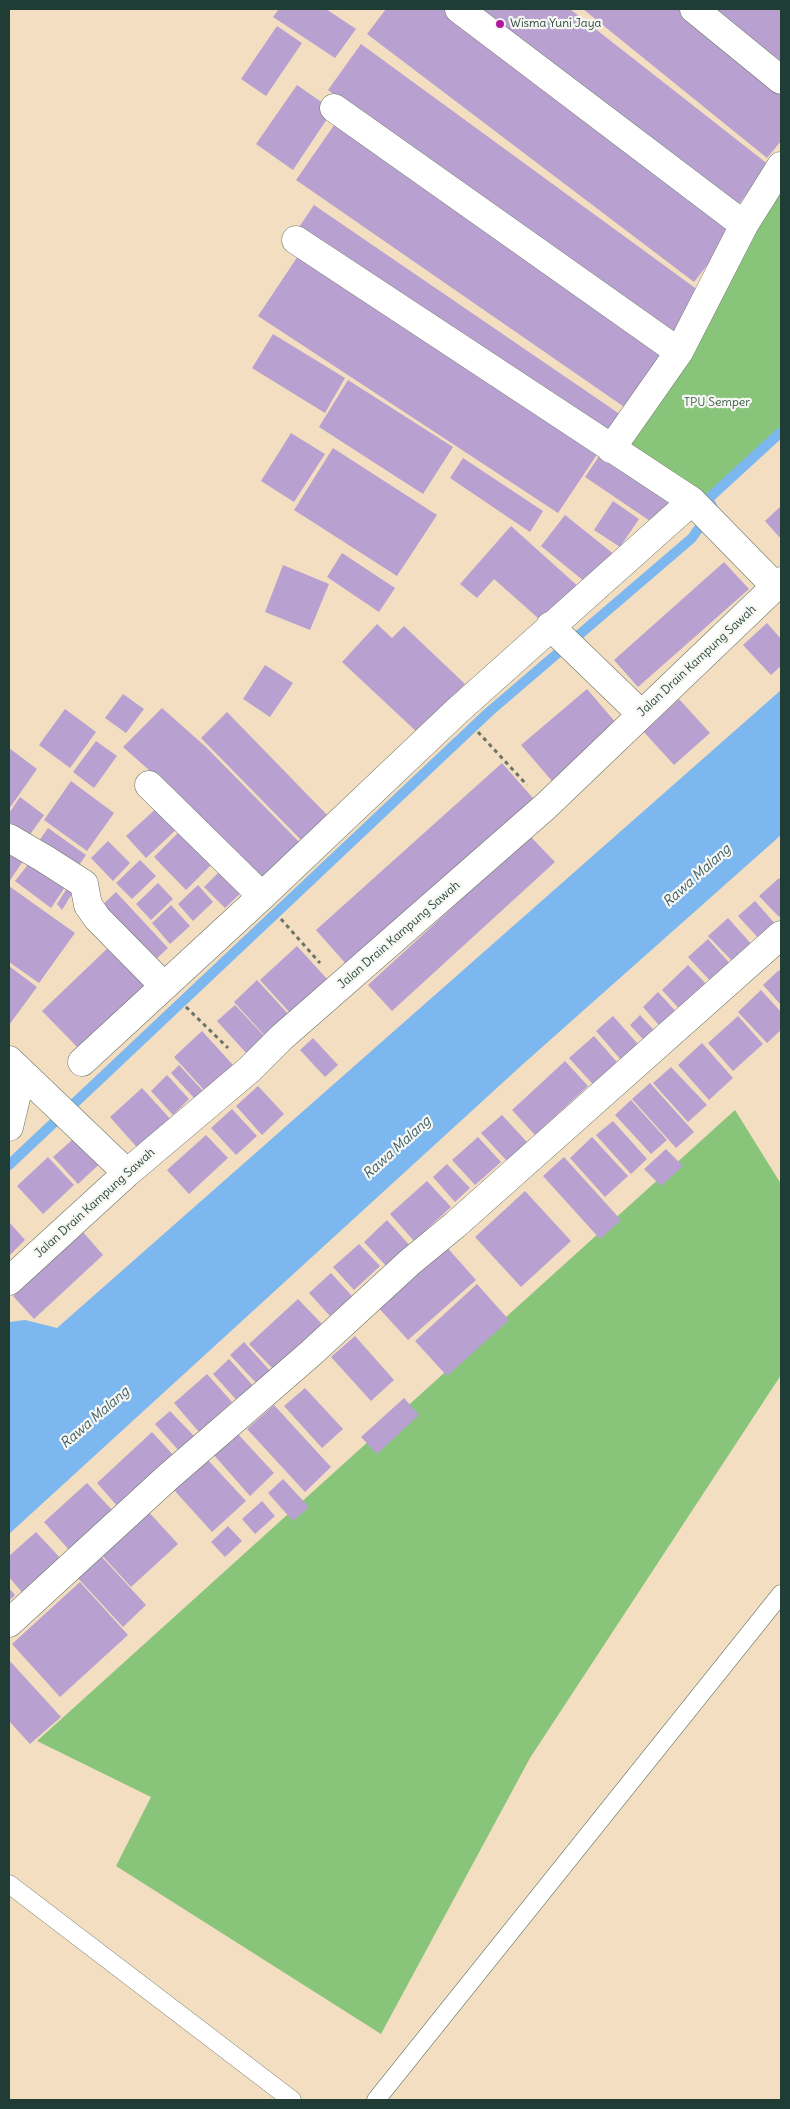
<!DOCTYPE html>
<html>
<head>
<meta charset="utf-8">
<style>
  body { margin:0 }
  #map { position:relative; width:790px; height:2109px; overflow:hidden; background:#f3dec1; font-family:Delius,sans-serif }
  canvas { display:block }
  .frame { position:absolute; inset:0; border:10px solid #1f3d34; pointer-events:none }
</style>
</head>
<body>
<div id="map">
<canvas width="790" height="2109"></canvas>
<div class="frame"></div>
</div>
<script>
const ctx = document.querySelector('canvas').getContext('2d');
ctx.lineJoin = 'round';
function paint(path, color) { ctx.fillStyle = color; ctx.fill(path, 'evenodd'); }
const poly = rows => new Path2D(rows.map(r => 'M' + r).join(''));
function stroke(path, color, width, dash) { ctx.strokeStyle = color; ctx.lineWidth = width; ctx.lineCap = dash ? 'butt' : 'round'; ctx.setLineDash(dash || []); ctx.stroke(path); }
function drawText(font, color, halo, rows, align = 'center') {
  ctx.font = font + ' Delius,sans-serif'; ctx.lineWidth = 4.5; ctx.setLineDash([]); ctx.textBaseline = 'middle'; ctx.strokeStyle = halo; ctx.fillStyle = color; for (const [text, x, y, turn = 0] of rows) {
    ctx.save(); ctx.translate(x, y); ctx.rotate((+turn || 0) * Math.PI / 180); ctx.textAlign = isNaN(turn) ? turn : align; if (halo) ctx.strokeText(text, 0, 0); ctx.fillText(text, 0, 0); ctx.restore();
  }
}
const green = poly([
  [781,174,781,432,708,499,615,445],
  [735,1110,781,1184,781,1375,530,1758,381,2034,116,1866,151,1797,37,1741]
]);
const water = poly([
  [781,690,781,835,522,1065,9,1534,9,1322,25,1320,57,1328]
]);
const stream = poly([
  [9,1165,489,712,692,538,713,508,708,499,781,432]
]);
const building = poly([
  [279,9,326,9,356,29,335,58,273,17],
  [386,9,449,9,737,227,694,282,367,34],
  [471,9,570,9,769,165,732,213],
  [583,9,685,9,781,87,781,141,767,158],
  [709,9,781,9,781,70],
  [277,26,302,43,266,96,241,79],
  [361,44,702,293,668,339,328,90],
  [297,85,333,110,293,170,256,144],
  [337,121,671,352,630,411,296,180],
  [314,205,627,419,610,444,297,230],
  [302,250,602,447,558,513,258,316],
  [273,334,345,378,325,413,252,368],
  [348,380,453,447,423,494,319,427],
  [291,433,325,454,294,502,261,481],
  [333,448,437,515,397,576,294,510],
  [604,449,675,496,656,525,585,477],
  [463,458,543,511,530,532,450,478],
  [613,501,639,519,620,547,594,530],
  [781,506,781,539,765,521],
  [565,515,615,555,590,586,541,546],
  [511,526,580,588,547,626,494,579,477,598,460,584],
  [342,553,395,588,379,612,327,577],
  [724,562,749,589,638,687,614,660],
  [283,565,329,584,310,630,265,612],
  [767,623,781,639,781,666,771,675,743,645],
  [377,624,392,638,404,626,465,684,418,733,342,662],
  [265,665,293,683,270,717,243,699],
  [587,689,617,724,552,781,521,745],
  [123,694,144,709,126,733,105,718],
  [679,699,710,733,674,765,644,732],
  [162,708,207,748,306,849,267,887,167,786,123,747],
  [65,709,96,732,70,768,39,745],
  [227,712,332,820,306,845,201,738],
  [96,741,117,756,94,788,73,772],
  [9,748,37,769,9,809],
  [502,763,540,806,353,972,316,930],
  [71,781,114,813,87,851,44,820],
  [20,797,44,815,29,836,9,822,9,813],
  [160,805,179,827,146,858,126,836],
  [184,827,216,860,186,890,154,857],
  [48,828,86,855,77,868,39,841],
  [530,836,555,862,392,1011,368,985],
  [108,841,130,863,113,881,91,858],
  [9,842,27,855,9,882],
  [34,857,69,881,51,908,15,881],
  [140,860,156,876,132,899,116,883],
  [224,867,245,889,225,908,204,887],
  [779,878,781,880,781,915,779,917,759,896],
  [158,883,173,899,151,920,136,904],
  [69,885,75,889,62,910,57,904],
  [198,885,213,902,193,921,178,904],
  [9,886,75,933,39,983,9,962],
  [116,892,168,948,150,965,98,909],
  [755,901,777,926,761,941,738,916],
  [171,905,190,926,170,944,152,923],
  [728,918,754,947,735,964,708,936],
  [708,939,734,968,715,986,688,957],
  [112,944,152,986,83,1053,42,1011],
  [297,946,328,980,291,1014,260,980],
  [688,965,711,989,684,1014,662,990],
  [9,966,37,987,9,1025],
  [779,970,781,973,781,1005,763,985],
  [257,980,290,1016,266,1037,234,1002],
  [761,990,781,1012,781,1030,767,1043,738,1012],
  [658,992,681,1017,665,1032,643,1007],
  [235,1005,266,1038,248,1055,217,1021],
  [640,1015,662,1039,651,1048,630,1025],
  [613,1016,645,1052,628,1068,596,1031],
  [738,1016,763,1044,733,1071,708,1043],
  [202,1031,233,1065,205,1091,174,1057],
  [594,1036,624,1070,600,1092,569,1058],
  [313,1038,338,1065,325,1077,300,1050],
  [702,1043,733,1078,709,1100,678,1065],
  [565,1061,588,1086,535,1135,512,1110],
  [179,1065,204,1092,195,1099,171,1073],
  [671,1067,707,1105,688,1122,653,1083],
  [167,1075,189,1099,173,1115,151,1091],
  [650,1083,694,1132,676,1148,632,1099],
  [258,1086,284,1114,262,1135,236,1106],
  [142,1088,174,1123,142,1153,110,1117],
  [631,1100,667,1140,651,1154,615,1115],
  [232,1109,257,1136,236,1155,211,1128],
  [502,1115,527,1142,507,1161,481,1133],
  [613,1121,647,1159,631,1174,596,1135],
  [81,1132,107,1157,78,1184,53,1157],
  [206,1135,228,1158,189,1194,167,1170],
  [478,1137,501,1162,475,1185,452,1160],
  [592,1137,628,1176,605,1197,570,1158],
  [666,1149,683,1166,661,1186,644,1169],
  [48,1157,74,1185,43,1214,17,1186],
  [564,1157,621,1220,600,1239,543,1176],
  [447,1164,470,1188,455,1202,433,1177],
  [427,1181,451,1207,414,1241,390,1214],
  [525,1191,571,1241,521,1287,475,1237],
  [387,1220,411,1247,388,1268,364,1242],
  [9,1222,25,1240,9,1256],
  [83,1232,103,1255,34,1319,13,1296],
  [359,1244,380,1266,354,1290,333,1267],
  [444,1244,476,1280,408,1340,376,1305],
  [331,1273,352,1296,330,1316,309,1293],
  [477,1284,509,1320,447,1376,415,1341],
  [298,1299,322,1324,273,1369,249,1344],
  [355,1336,394,1380,371,1401,331,1357],
  [244,1342,273,1374,259,1386,230,1355],
  [229,1359,257,1390,241,1405,213,1374],
  [207,1374,232,1402,199,1432,174,1403],
  [305,1388,343,1429,322,1448,284,1406],
  [404,1398,419,1415,377,1454,361,1437],
  [274,1405,331,1467,305,1492,247,1429],
  [170,1411,195,1437,179,1451,155,1424],
  [152,1432,175,1457,119,1508,97,1483],
  [237,1433,274,1473,250,1496,213,1454],
  [208,1460,246,1501,212,1532,174,1490],
  [283,1479,309,1507,293,1521,268,1493],
  [87,1483,113,1511,70,1551,44,1522],
  [262,1501,275,1516,255,1534,242,1519],
  [146,1509,178,1544,131,1587,99,1552],
  [228,1526,242,1541,225,1557,211,1542],
  [36,1532,64,1562,26,1597,9,1577,9,1556],
  [100,1555,146,1605,123,1627,76,1576],
  [80,1582,128,1635,60,1697,12,1644],
  [9,1588,15,1595,9,1601],
  [9,1660,61,1717,30,1744,9,1721]
]);
const path = poly([
  [478,732,527,785],
  [281,919,320,963],
  [186,1007,228,1048]
]);
const service = poly([
  [9,1884,292,2100],
  [376,2100,781,1594]
]);
const minor = poly([
  [459,9,744,225],
  [694,9,781,80],
  [334,108,679,352],
  [296,240,692,501,775,586],
  [611,449,679,352,744,225,781,166],
  [550,626,640,713],
  [149,785,262,896],
  [9,838,45,859,84,884,88,905,97,918,163,985],
  [9,1060,127,1173],
  [82,1062,262,896,457,711,692,501],
  [9,1127,16,1098,18,1069],
  [9,1281,127,1173,250,1069,282,1037,546,806,781,581],
  [9,1623,168,1477,310,1354,410,1262,455,1225,781,935]
]);
const markers = [
  [500,24,5,"#b5179e"]
];
const poiNames = [
  ["Wisma Yuni Jaya",510,24]
];
const parkNames = [
  ["TPU Semper",717,403]
];
const streetNames = [
  ["Jalan Drain Kampung Sawah",697,661,-43],
  ["Jalan Drain Kampung Sawah",399,935,-41],
  ["Jalan Drain Kampung Sawah",95,1203,-42]
];
const waterNames = [
  ["Rawa Malang",697,876,-42],
  ["Rawa Malang",397,1148,-42],
  ["Rawa Malang",95,1418,-41]
];
paint(green, '#88c57b');
paint(water, '#7cb8ef');
stroke(stream, '#7cb8ef', 10);
paint(building, '#b8a1d0');
stroke(service, '#697565', 19);
stroke(minor, '#697565', 29);
stroke(path, '#697565', 3, [4, 4]);
stroke(service, '#fff', 18);
stroke(minor, '#fff', 28);
for (const [x, y, r, color] of markers) { const dot = new Path2D(); dot.arc(x, y, r, 0, 2 * Math.PI); ctx.fillStyle = color; ctx.fill(dot); stroke(dot, '#f6f6f2', 2); }
drawText('12px', '#1f3d34', '#f6f6f2', poiNames, 'left');
drawText('12px', '#395f46', '#f6f6f2', parkNames);
drawText('12px', '#1f3d34', '#f6f6f2', streetNames);
drawText('italic 14px', '#365c63', '#f6f6f2', waterNames);
</script>
</body>
</html>
